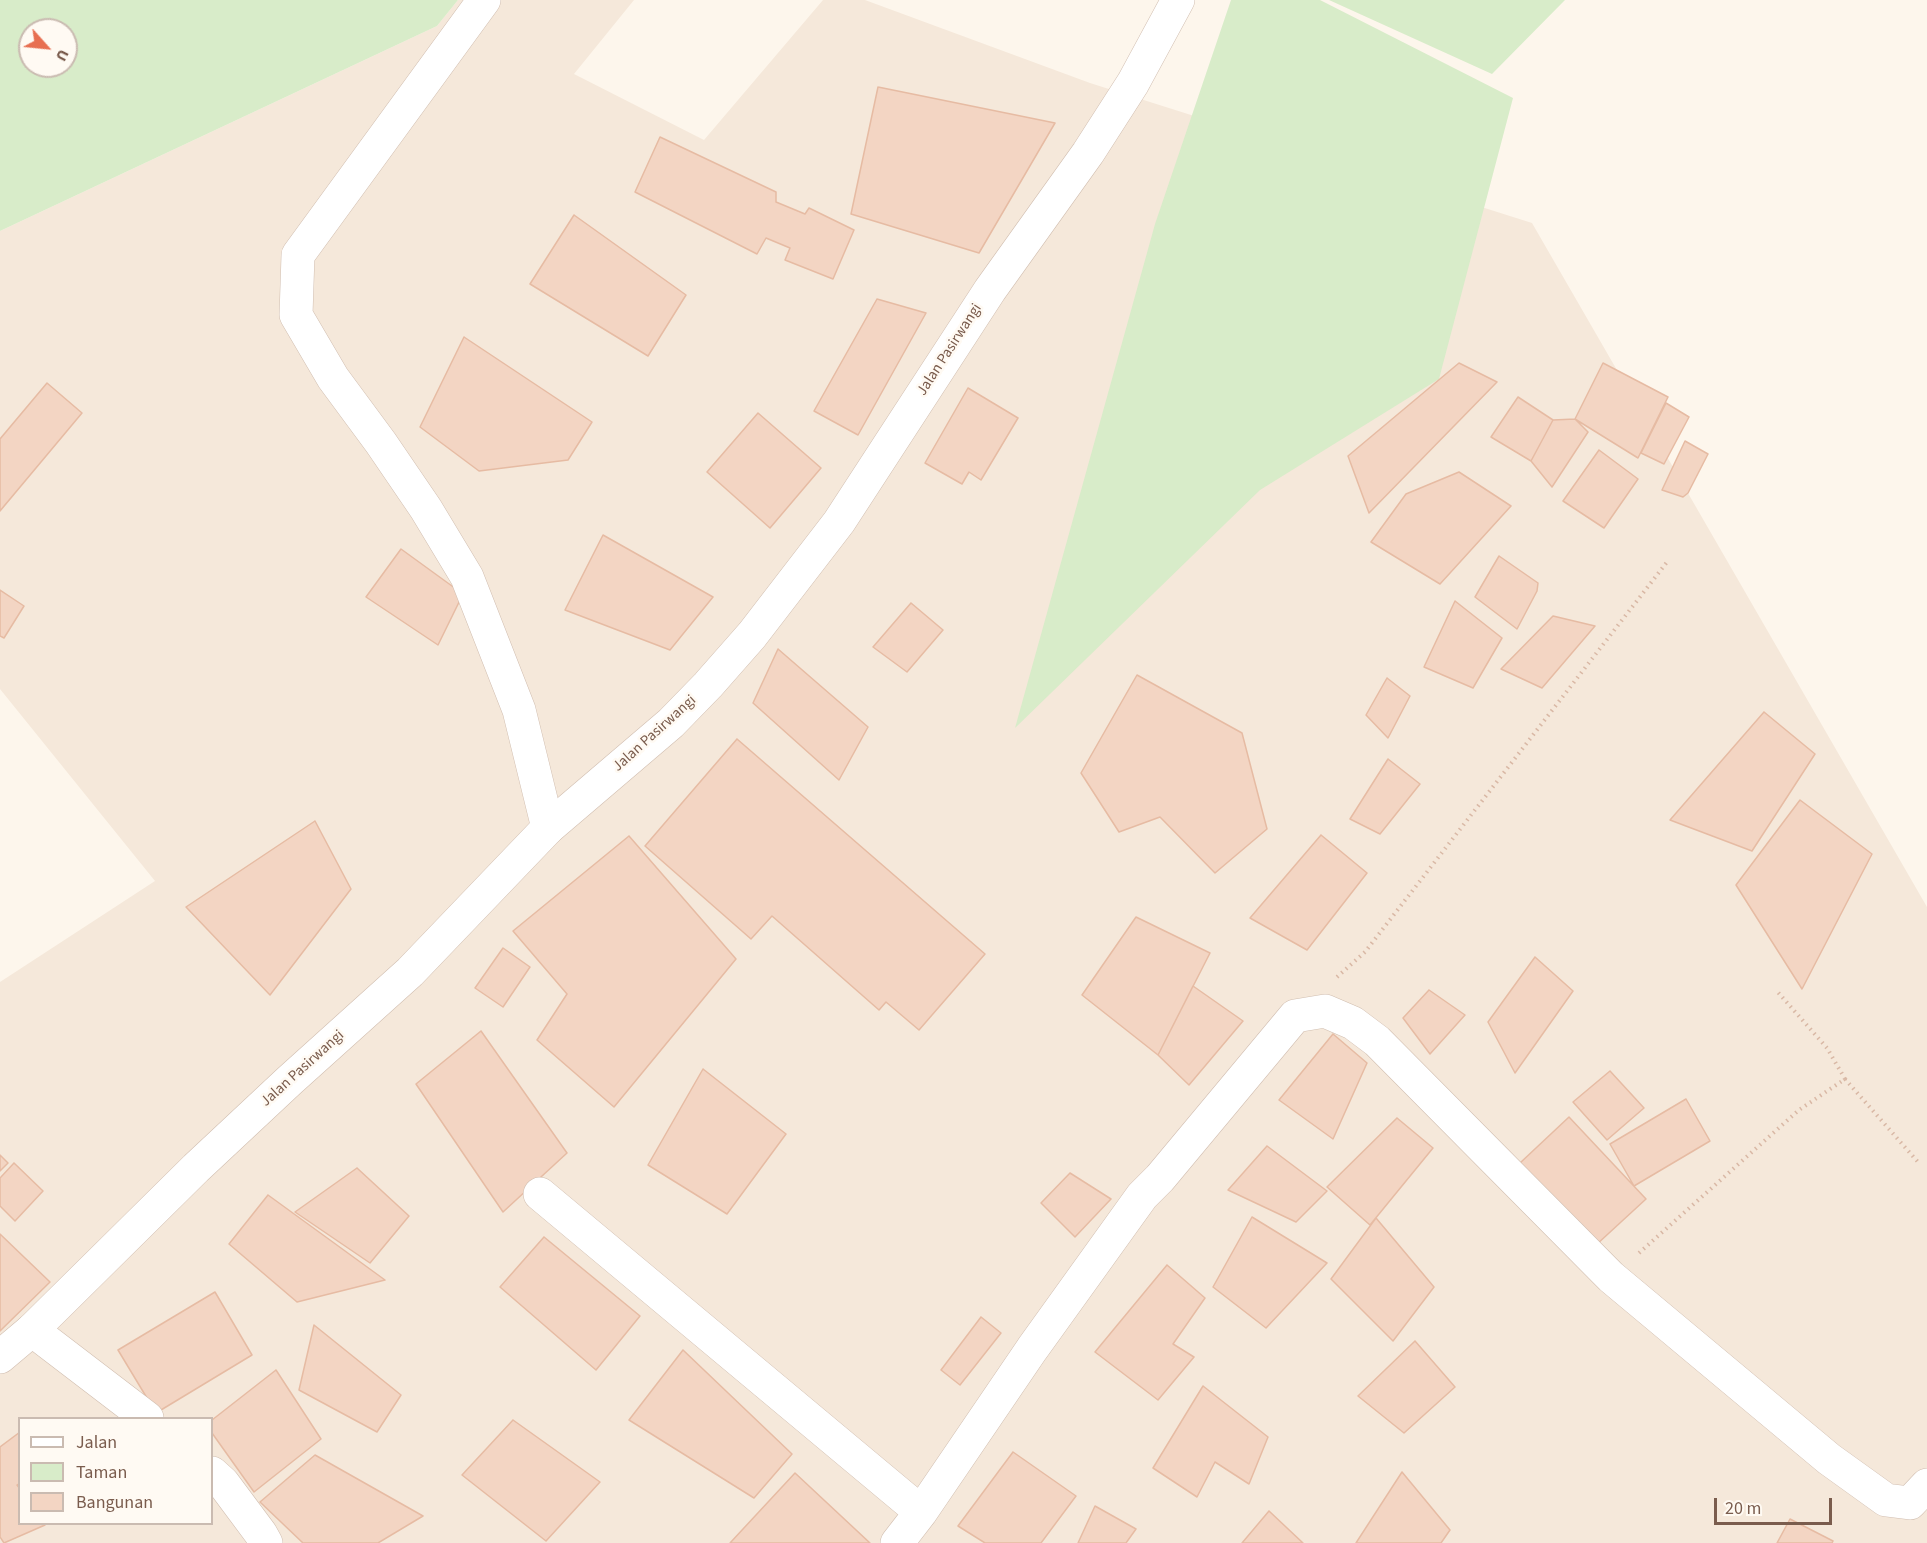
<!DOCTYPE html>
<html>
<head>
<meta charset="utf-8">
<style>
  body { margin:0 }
  #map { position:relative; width:1927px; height:1543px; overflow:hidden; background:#fdf6ec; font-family:"Source Sans 3",sans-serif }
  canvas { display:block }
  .legend { position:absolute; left:18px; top:1417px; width:195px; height:108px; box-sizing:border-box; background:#fffaf3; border:2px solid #cabbb1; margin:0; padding:8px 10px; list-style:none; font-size:18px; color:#7a5c4d }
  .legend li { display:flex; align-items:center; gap:12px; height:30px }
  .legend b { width:30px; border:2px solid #cabbb1 }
  .north { position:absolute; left:18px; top:18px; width:60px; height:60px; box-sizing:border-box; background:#fffaf3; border:2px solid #cabbb1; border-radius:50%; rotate:117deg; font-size:16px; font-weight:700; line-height:24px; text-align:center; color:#7a5c4d }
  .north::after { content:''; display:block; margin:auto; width:21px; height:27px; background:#e76f51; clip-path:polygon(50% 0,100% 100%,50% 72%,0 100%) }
  .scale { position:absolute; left:1714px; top:1498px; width:118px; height:27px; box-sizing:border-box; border:3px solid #7a5c4d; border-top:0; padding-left:8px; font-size:18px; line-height:21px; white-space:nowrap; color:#7a5c4d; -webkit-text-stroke:4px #fffaf3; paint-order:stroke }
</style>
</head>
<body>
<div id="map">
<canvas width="1927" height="1543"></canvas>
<ul class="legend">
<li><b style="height:8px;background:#fff"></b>Jalan</li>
<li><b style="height:16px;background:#d8ecc9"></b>Taman</li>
<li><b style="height:16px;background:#f3d5c3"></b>Bangunan</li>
</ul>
<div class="north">U</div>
<div class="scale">20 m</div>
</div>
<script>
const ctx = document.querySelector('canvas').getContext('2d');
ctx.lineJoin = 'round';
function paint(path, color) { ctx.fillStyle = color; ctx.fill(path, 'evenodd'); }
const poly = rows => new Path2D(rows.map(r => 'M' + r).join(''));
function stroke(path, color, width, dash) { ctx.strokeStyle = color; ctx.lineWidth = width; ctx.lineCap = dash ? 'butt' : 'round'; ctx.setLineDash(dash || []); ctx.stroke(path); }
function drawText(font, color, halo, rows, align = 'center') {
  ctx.font = font + ' "Source Sans 3",sans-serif'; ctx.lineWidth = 5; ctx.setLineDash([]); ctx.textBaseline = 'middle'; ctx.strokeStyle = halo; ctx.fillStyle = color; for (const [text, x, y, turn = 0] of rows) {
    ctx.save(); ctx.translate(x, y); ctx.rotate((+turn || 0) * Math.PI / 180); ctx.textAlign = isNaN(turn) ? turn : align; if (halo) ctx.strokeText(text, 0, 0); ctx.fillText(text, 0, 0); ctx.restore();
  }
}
const residential = poly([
  [458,0,634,0,574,74,704,140,823,0,865,0,1090,83,1532,223,1927,907,1927,1543,0,1543,0,982,155,881,0,689,0,231,437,26],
  [20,1418,212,1418,212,1524,20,1524]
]);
const green = poly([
  [0,0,458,0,437,26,0,231],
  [30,30,66,30,66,66,30,66],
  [1231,0,1320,0,1513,98,1439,379,1260,490,1015,728,1155,224],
  [1329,0,1565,0,1492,74]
]);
const building = poly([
  [878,87,1055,123,979,253,851,214,878,87],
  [660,137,776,192,776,202,805,214,809,208,854,230,833,279,785,260,790,248,766,238,757,254,635,192,660,137],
  [574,215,686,295,648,356,530,284,574,215],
  [877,299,926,313,858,435,814,411,877,299],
  [464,337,592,422,568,460,479,471,420,427,464,337],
  [1459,363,1497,382,1369,513,1348,456,1459,363],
  [1603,363,1668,397,1638,458,1575,419,1603,363],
  [47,383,82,413,0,511,0,439,47,383],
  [968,388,1018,418,981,480,969,472,962,484,925,463,968,388],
  [1518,397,1553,420,1531,461,1491,437,1518,397],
  [1666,403,1689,417,1664,464,1641,453,1666,403],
  [758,413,821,468,770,528,707,472,758,413],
  [1575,419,1588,432,1552,487,1531,461,1553,420,1575,419],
  [1685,441,1708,454,1688,493,1683,497,1662,490,1685,441],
  [1599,450,1638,479,1604,528,1563,501,1599,450],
  [1459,472,1511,506,1440,584,1371,542,1406,494,1459,472],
  [603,535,713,597,670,650,565,610,603,535],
  [401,549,463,594,438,645,366,597,401,549],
  [1499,556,1538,583,1537,591,1517,629,1475,597,1499,556],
  [0,590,24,606,4,638,0,636,0,590],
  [1455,601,1502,638,1473,688,1424,667,1455,601],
  [911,603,943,630,907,672,873,647,911,603],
  [1553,616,1595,626,1542,688,1501,669,1553,616],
  [778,649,868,727,839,780,753,703,778,649],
  [1137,675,1242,733,1267,829,1215,873,1160,817,1119,832,1081,773,1137,675],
  [1387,678,1410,696,1388,738,1366,715,1387,678],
  [1764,712,1815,754,1752,851,1670,820,1764,712],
  [737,739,985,954,919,1030,886,1002,879,1010,772,916,751,939,645,846,737,739],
  [1388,759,1420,784,1380,834,1350,819,1388,759],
  [1800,800,1872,854,1802,989,1736,885,1800,800],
  [315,821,351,889,270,995,186,907,315,821],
  [1321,835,1367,873,1307,950,1250,918,1321,835],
  [629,836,736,959,614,1107,537,1040,567,994,513,931,629,836],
  [1136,917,1210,953,1158,1055,1082,995,1136,917],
  [503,948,530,967,503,1007,475,988,503,948],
  [1535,957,1573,991,1515,1073,1488,1022,1535,957],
  [1193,986,1243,1021,1189,1085,1158,1055,1193,986],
  [1429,990,1465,1015,1430,1054,1403,1018,1429,990],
  [481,1031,567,1153,503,1212,416,1084,481,1031],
  [1333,1034,1367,1063,1333,1139,1279,1100,1333,1034],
  [703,1069,786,1134,727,1214,648,1165,703,1069],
  [1610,1071,1644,1108,1607,1140,1573,1102,1610,1071],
  [1686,1099,1710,1141,1634,1186,1610,1144,1686,1099],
  [1569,1117,1646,1199,1596,1245,1520,1163,1569,1117],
  [1397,1118,1433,1148,1370,1225,1327,1187,1397,1118],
  [1267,1146,1327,1191,1296,1222,1228,1190,1267,1146],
  [0,1155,8,1163,0,1171,0,1155],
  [14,1163,43,1191,15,1221,0,1206,0,1178,14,1163],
  [357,1168,409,1216,370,1263,295,1212,357,1168],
  [1070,1173,1111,1199,1075,1237,1041,1203,1070,1173],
  [268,1195,385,1280,297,1302,229,1244,268,1195],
  [1252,1217,1327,1263,1266,1328,1213,1287,1252,1217],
  [1376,1218,1434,1287,1393,1341,1331,1279,1376,1218],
  [0,1234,50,1282,0,1331,0,1234],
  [544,1237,640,1316,596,1370,500,1287,544,1237],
  [1167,1265,1205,1298,1173,1344,1194,1357,1158,1400,1095,1352,1167,1265],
  [215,1292,252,1355,156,1413,118,1350,215,1292],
  [981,1317,1001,1333,960,1385,941,1370,981,1317],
  [314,1325,401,1395,377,1432,299,1390,314,1325],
  [1415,1341,1455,1387,1404,1433,1358,1396,1415,1341],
  [683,1350,792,1454,754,1498,629,1420,683,1350],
  [276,1370,321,1439,254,1492,212,1433,212,1420,276,1370],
  [1203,1386,1268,1437,1249,1484,1215,1462,1197,1497,1153,1468,1203,1386],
  [513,1420,600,1482,546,1541,462,1475,513,1420],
  [20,1432,20,1483,17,1485,20,1489,20,1524,44,1524,45,1525,4,1543,0,1537,0,1447,20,1432],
  [1013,1452,1076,1496,1041,1543,985,1543,958,1526,1013,1452],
  [315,1455,423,1516,378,1543,303,1543,260,1502,315,1455],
  [1402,1472,1450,1530,1441,1543,1356,1543,1402,1472],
  [795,1473,870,1543,730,1543,795,1473],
  [1095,1506,1136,1529,1126,1543,1078,1543,1095,1506],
  [1269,1511,1303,1543,1242,1543,1269,1511],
  [1790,1519,1833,1541,1832,1543,1777,1543,1790,1519]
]);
const path = poly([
  [1337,977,1365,952,1667,562],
  [1845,1079,1918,1162],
  [1639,1253,1799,1110,1845,1079,1827,1048,1776,990]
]);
const minor = poly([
  [484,0,298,255,296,315,333,378,381,443,426,509,467,577,519,710,548,828],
  [540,1194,921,1512],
  [32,1330,147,1418],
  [212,1473,223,1483,261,1534,266,1543],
  [897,1543,921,1512,1032,1349,1142,1196,1160,1178,1295,1016,1325,1011,1353,1023,1377,1041,1611,1277,1829,1459,1886,1500,1910,1503,1927,1485]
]);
const tertiary = poly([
  [0,1357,32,1330,196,1168,289,1081,410,972,548,828,671,723,708,685,752,635,839,522,990,290,1088,153,1133,83,1178,0]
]);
const streetNames = [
  ["Jalan Pasirwangi",950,350,-57],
  ["Jalan Pasirwangi",655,734,-42],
  ["Jalan Pasirwangi",303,1069,-42]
];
paint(residential, '#f5e8da');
paint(green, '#d8ecc9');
paint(building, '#f3d5c3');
stroke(building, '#e6bba3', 1.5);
stroke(minor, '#d1beb0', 34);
stroke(tertiary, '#d1beb0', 34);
stroke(path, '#d9b8a5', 4, [1.5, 4.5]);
stroke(minor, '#fff', 33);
stroke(tertiary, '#fff', 33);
drawText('15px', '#7a5c4d', '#fffaf3', streetNames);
</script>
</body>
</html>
